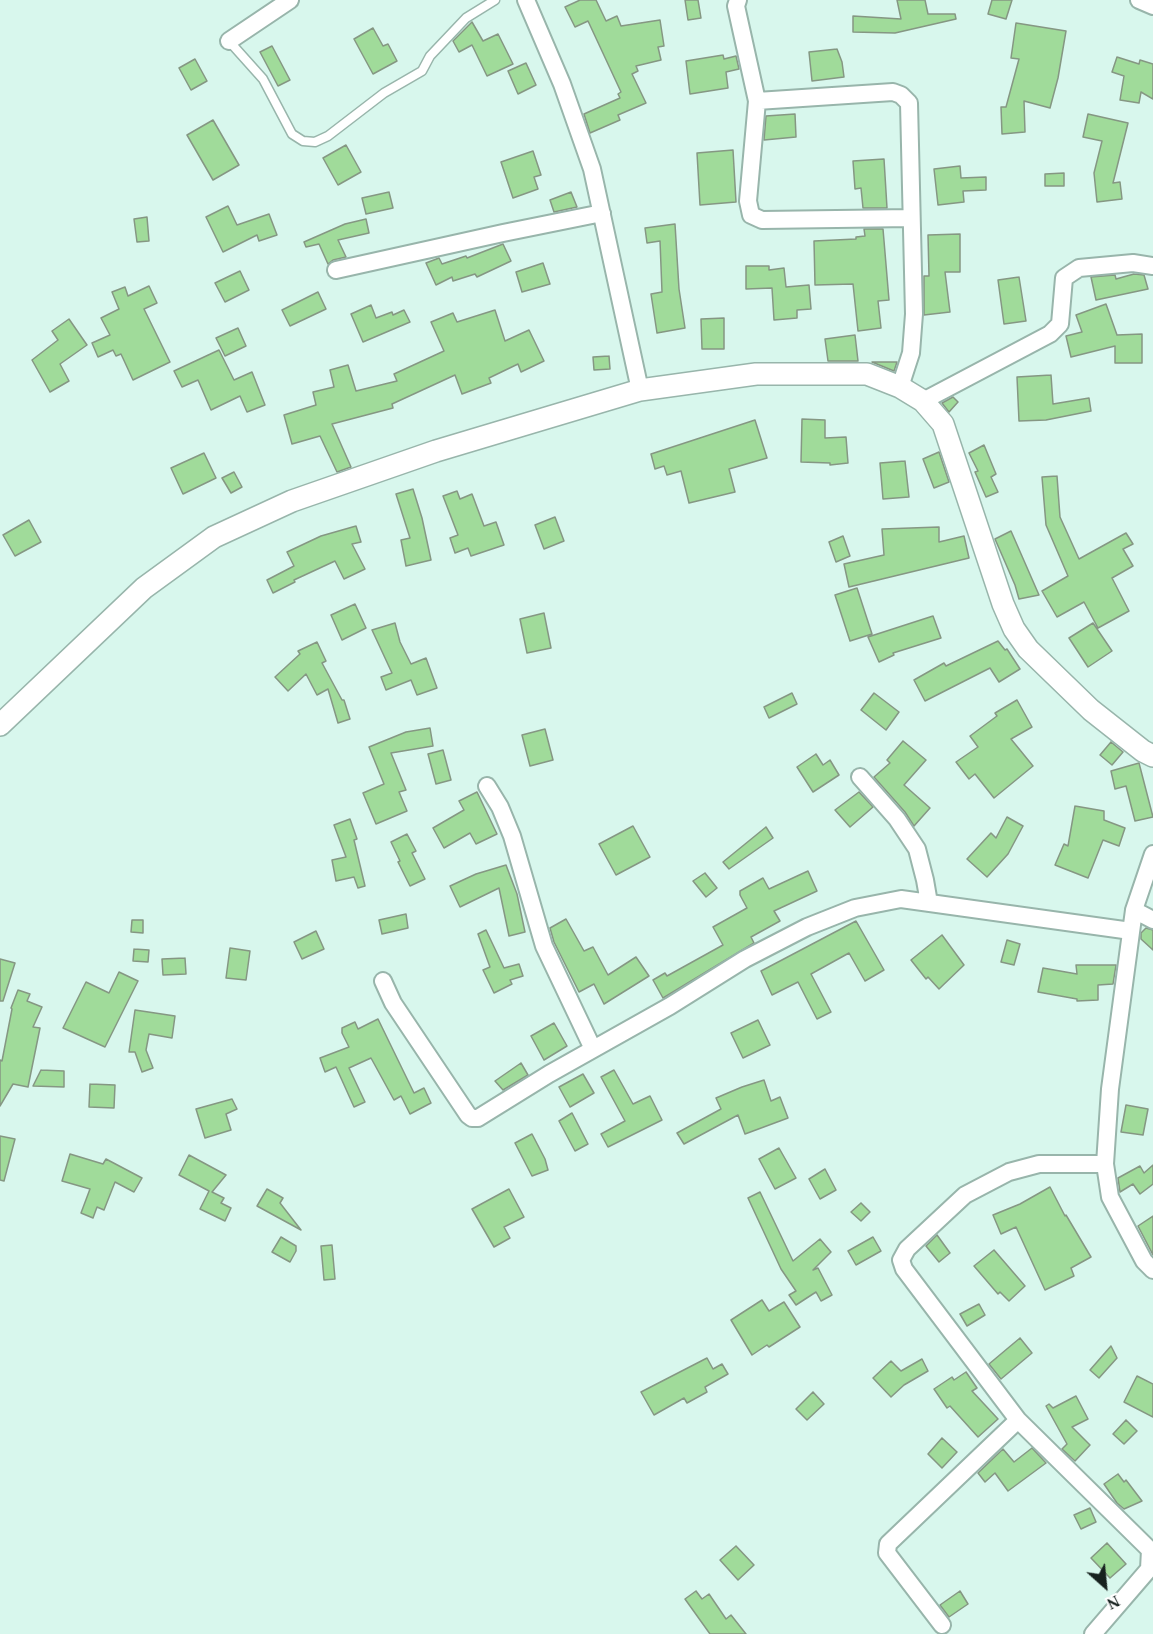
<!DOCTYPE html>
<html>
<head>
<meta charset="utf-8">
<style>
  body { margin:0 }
  #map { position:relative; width:1153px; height:1634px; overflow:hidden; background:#d8f7ed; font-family:"Times New Roman",serif }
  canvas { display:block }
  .north { position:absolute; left:1075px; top:1556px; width:60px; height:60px; -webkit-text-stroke:4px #fff; paint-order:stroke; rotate:153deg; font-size:16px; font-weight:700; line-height:24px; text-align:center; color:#17221f }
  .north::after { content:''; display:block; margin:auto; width:21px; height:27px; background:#17221f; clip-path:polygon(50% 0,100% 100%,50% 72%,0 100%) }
</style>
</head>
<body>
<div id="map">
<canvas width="1153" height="1634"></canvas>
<div class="north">N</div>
</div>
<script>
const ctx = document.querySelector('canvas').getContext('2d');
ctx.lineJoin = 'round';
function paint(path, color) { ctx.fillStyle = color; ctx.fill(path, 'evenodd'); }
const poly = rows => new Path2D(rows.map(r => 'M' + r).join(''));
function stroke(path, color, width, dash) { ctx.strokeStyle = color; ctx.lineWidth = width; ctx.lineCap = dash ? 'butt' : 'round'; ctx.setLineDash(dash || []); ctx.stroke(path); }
const building = poly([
  [580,0,596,0,606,21,617,16,621,26,660,20,664,46,658,47,661,60,636,66,638,71,632,74,646,103,618,115,620,120,590,133,584,114,620,98,618,94,621,92,588,21,575,27,565,7,580,0],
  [685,0,698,0,701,18,688,20,685,0],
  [897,0,925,0,928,14,955,14,956,19,895,33,853,32,853,16,901,19,897,0],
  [992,0,1012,0,1006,19,988,14,992,0],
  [472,22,483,41,498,34,513,64,487,76,472,45,459,52,453,41,472,22],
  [1016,23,1066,31,1058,78,1050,108,1024,101,1025,132,1002,134,1001,107,1006,107,1019,59,1011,58,1016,23],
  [373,28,383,46,388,44,397,61,373,74,354,39,373,28],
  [272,46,290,80,278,86,260,52,272,46],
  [837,49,842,62,844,77,812,81,809,52,837,49],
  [723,55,724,59,736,56,739,69,726,72,728,88,690,94,686,61,723,55],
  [1117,57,1139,64,1140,60,1153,64,1153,99,1141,92,1139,103,1120,100,1124,76,1112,72,1117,57],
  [195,59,207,81,191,90,179,68,195,59],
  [526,63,536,85,518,94,508,71,526,63],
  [795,114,796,137,764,140,766,116,795,114],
  [1088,114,1128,123,1113,183,1120,182,1122,199,1097,202,1094,173,1102,141,1083,137,1088,114],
  [213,120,239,165,213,180,187,135,213,120],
  [346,145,361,172,338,185,323,158,346,145],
  [733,150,736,202,700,205,697,153,733,150],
  [533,151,541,175,534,177,538,189,513,198,501,162,533,151],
  [884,159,887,208,863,208,861,188,855,189,853,161,884,159],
  [960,166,961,178,986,177,986,190,963,191,964,202,938,205,934,169,960,166],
  [1064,173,1064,186,1045,186,1045,174,1064,173],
  [389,192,393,208,366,214,362,198,389,192],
  [571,192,577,207,554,212,550,200,571,192],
  [228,206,237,225,269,214,277,235,259,241,257,235,223,252,206,217,228,206],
  [147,217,149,241,137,242,134,219,147,217],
  [366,219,369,233,338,240,346,257,333,260,328,264,319,244,306,247,304,242,345,224,366,219],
  [675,224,679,289,685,328,657,333,651,294,662,292,660,241,647,243,645,228,675,224],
  [864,229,883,229,889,300,878,301,881,328,858,331,853,284,815,285,814,241,856,239,856,237,865,236,864,229],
  [960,234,960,272,945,272,950,312,924,315,924,276,929,276,928,235,960,234],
  [503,244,511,261,477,277,475,274,453,281,452,277,436,285,426,263,439,258,442,264,466,256,467,258,503,244],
  [543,263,550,284,522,292,516,272,543,263],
  [746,266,769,266,769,270,784,268,786,287,809,285,811,309,797,310,797,318,774,320,772,288,746,289,746,266],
  [240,271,249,290,225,302,215,283,240,271],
  [1134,274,1144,275,1148,289,1096,300,1091,277,1115,275,1116,279,1134,274],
  [1019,277,1026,321,1004,324,998,280,1019,277],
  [149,286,157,303,144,309,170,362,133,380,121,354,116,356,113,350,98,357,92,343,110,335,101,318,119,309,112,292,125,287,128,296,149,286],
  [318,292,326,309,290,326,282,310,318,292],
  [1106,304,1117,335,1142,334,1142,363,1115,363,1115,346,1071,357,1066,336,1082,332,1076,315,1106,304],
  [371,305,376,318,392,312,393,315,404,310,410,322,363,342,351,314,371,305],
  [495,310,505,341,529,330,544,361,521,372,518,364,489,378,491,383,462,394,455,375,392,404,393,408,332,424,351,467,337,472,320,436,292,444,284,415,316,405,313,392,334,387,330,370,348,365,356,391,397,381,394,374,444,351,431,322,453,313,457,322,495,310],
  [724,318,724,349,702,349,701,319,724,318],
  [69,319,87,345,60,364,69,381,50,392,32,360,58,340,52,331,69,319],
  [238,328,246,346,225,356,216,338,238,328],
  [855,335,858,361,828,361,825,339,855,335],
  [219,350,234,380,252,372,265,405,247,412,240,396,211,410,198,380,182,387,174,371,219,350],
  [609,356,610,369,594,370,593,357,609,356],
  [872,362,897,362,894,371,872,362],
  [1051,375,1053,404,1089,398,1091,411,1046,420,1019,421,1017,377,1051,375],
  [953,397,958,402,949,412,942,403,953,397],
  [802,419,825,420,825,438,846,437,848,463,830,465,830,463,801,462,802,419],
  [755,420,767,458,729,469,735,492,689,503,681,471,667,475,664,466,655,469,651,454,755,420],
  [984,445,996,474,991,477,998,492,986,497,975,472,978,471,969,453,984,445],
  [939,452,949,482,934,488,923,459,939,452],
  [204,453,216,478,183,494,171,468,204,453],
  [905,461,909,497,883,499,880,463,905,461],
  [234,472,242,487,231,493,222,478,234,472],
  [1057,476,1060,517,1079,559,1126,533,1133,544,1123,549,1133,566,1112,578,1129,611,1098,628,1084,602,1057,617,1042,591,1068,576,1046,525,1042,477,1057,476],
  [413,489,422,518,431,560,406,566,401,540,410,538,396,494,413,489],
  [457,491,460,499,472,494,484,526,496,522,504,545,471,556,468,548,455,553,450,538,458,535,443,496,457,491],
  [555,517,564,541,544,549,535,525,555,517],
  [29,520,41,542,15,556,3,535,29,520],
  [356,526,361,542,352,544,365,569,344,579,335,561,294,580,295,582,273,593,267,580,294,566,287,552,321,536,356,526],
  [939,527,939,542,964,536,969,558,849,587,844,564,884,555,882,529,939,527],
  [1011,531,1039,595,1019,599,1015,585,995,539,1011,531],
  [843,536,850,556,836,562,829,542,843,536],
  [857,588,872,634,850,641,835,595,857,588],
  [355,604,366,628,342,640,331,615,355,604],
  [544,613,551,648,527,653,520,619,544,613],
  [933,616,941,638,893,653,894,655,879,662,868,637,933,616],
  [395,623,400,642,411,664,426,658,437,688,417,695,411,680,386,690,381,677,392,673,372,630,395,623],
  [1093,623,1112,651,1088,667,1069,638,1093,623],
  [998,641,1005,650,1007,649,1020,669,999,682,990,668,925,701,914,680,944,663,946,666,998,641],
  [317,642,326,661,322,663,342,700,344,700,350,719,338,723,328,689,317,695,306,674,288,691,275,677,300,654,298,651,317,642],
  [792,693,797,704,769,718,764,707,792,693],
  [874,693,899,712,886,730,861,710,874,693],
  [1017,700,1032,727,1011,739,1033,766,994,798,975,774,969,779,956,762,978,747,970,736,997,716,995,713,1017,700],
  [430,728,433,746,391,753,406,790,399,792,407,811,376,824,363,793,384,784,369,747,406,732,430,728],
  [545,729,553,760,530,766,522,735,545,729],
  [903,741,926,760,904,785,930,808,914,826,905,812,874,777,890,763,887,760,903,741],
  [1111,742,1123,752,1112,765,1100,755,1111,742],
  [443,750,451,780,436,784,428,754,443,750],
  [816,754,823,765,830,760,839,775,813,792,797,767,816,754],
  [1139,763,1153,817,1135,821,1126,786,1115,789,1111,771,1139,763],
  [477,792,497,834,476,844,470,833,444,848,433,828,464,810,459,801,477,792],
  [859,792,873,807,850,827,835,810,859,792],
  [1075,806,1104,811,1104,820,1125,828,1119,846,1103,840,1088,878,1055,865,1064,844,1068,846,1075,806],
  [1007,817,1023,826,1008,854,987,877,967,859,991,833,996,838,1007,817],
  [350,819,357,839,354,840,365,886,358,888,354,877,336,881,332,860,346,857,334,825,350,819],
  [633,826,650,857,616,875,599,844,633,826],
  [766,827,773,838,729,869,723,862,766,827],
  [407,834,416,851,412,853,425,879,410,886,398,862,400,861,391,842,407,834],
  [506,865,517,894,525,932,509,936,499,888,460,907,450,886,476,874,506,865],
  [808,871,817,891,774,911,780,921,751,937,754,943,663,998,653,980,665,973,667,976,723,945,713,927,747,908,740,895,740,891,763,878,769,889,808,871],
  [705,873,717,888,706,897,693,881,705,873],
  [406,914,408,928,382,934,379,920,406,914],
  [566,919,584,951,593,947,608,975,636,957,649,976,604,1004,594,984,579,992,554,942,550,928,566,919],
  [132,920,143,920,143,933,131,932,132,920],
  [856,921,884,970,865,981,849,953,811,974,831,1012,817,1019,798,982,772,995,761,971,856,921],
  [1146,928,1153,930,1153,950,1141,939,1141,933,1146,928],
  [486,930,504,968,519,964,523,976,510,980,512,984,494,993,483,970,490,967,478,934,486,930],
  [316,931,324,949,302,959,294,942,316,931],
  [942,935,964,965,939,989,928,977,926,979,911,960,942,935],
  [1007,940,1020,944,1014,965,1001,962,1007,940],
  [230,948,250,951,246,980,226,978,230,948],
  [134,949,149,950,148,962,133,961,134,949],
  [185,958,186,974,163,975,162,959,185,958],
  [0,959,15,963,3,1001,0,1001,0,959],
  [1076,965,1116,965,1113,984,1098,985,1098,1000,1077,1001,1077,999,1038,992,1043,968,1077,974,1076,965],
  [119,972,138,981,105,1047,63,1028,86,982,109,993,119,972],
  [18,990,30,994,27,1001,42,1007,33,1027,40,1028,28,1087,13,1084,0,1106,0,1060,2,1061,12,1009,11,1008,18,990],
  [135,1010,175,1016,172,1038,149,1034,146,1050,153,1068,142,1072,135,1052,129,1052,135,1010],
  [378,1019,414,1093,424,1088,431,1103,410,1114,401,1096,394,1100,371,1058,349,1068,365,1102,354,1107,336,1067,325,1072,320,1058,349,1047,342,1033,342,1028,355,1022,358,1029,378,1019],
  [758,1020,770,1045,743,1058,731,1033,758,1020],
  [554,1023,567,1046,544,1060,531,1036,554,1023],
  [521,1063,528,1075,503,1090,495,1081,521,1063],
  [41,1070,64,1071,64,1087,33,1086,41,1070],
  [614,1070,633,1104,650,1096,662,1120,608,1147,601,1134,625,1121,601,1077,614,1070],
  [583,1074,594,1093,570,1107,559,1087,583,1074],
  [764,1080,771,1101,780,1097,788,1118,745,1134,738,1115,684,1144,677,1133,721,1109,716,1098,742,1087,764,1080],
  [90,1084,115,1085,114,1108,89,1107,90,1084],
  [232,1099,237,1109,226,1114,231,1130,205,1138,196,1109,232,1099],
  [1126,1105,1148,1109,1143,1135,1121,1132,1126,1105],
  [572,1113,588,1144,575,1151,559,1121,572,1113],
  [532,1134,545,1159,548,1170,532,1176,515,1143,532,1134],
  [0,1136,15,1139,4,1181,0,1180,0,1136],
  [779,1148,796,1178,775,1189,759,1159,779,1148],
  [70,1154,103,1164,106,1159,142,1178,134,1192,115,1182,104,1210,97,1207,93,1218,81,1213,90,1189,62,1181,70,1154],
  [189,1155,226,1175,212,1192,224,1198,221,1203,231,1208,225,1221,200,1209,209,1191,179,1175,189,1155],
  [1153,1165,1153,1184,1140,1194,1133,1184,1120,1192,1118,1178,1140,1166,1144,1173,1153,1165],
  [825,1169,836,1190,820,1199,809,1179,825,1169],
  [1050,1187,1065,1216,1066,1215,1091,1257,1071,1268,1074,1276,1045,1290,1016,1227,1001,1234,993,1215,1020,1204,1050,1187],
  [267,1189,283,1198,280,1203,301,1230,257,1206,267,1189],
  [509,1189,524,1217,504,1227,510,1238,494,1247,472,1209,509,1189],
  [760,1192,793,1261,820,1239,831,1252,813,1270,818,1268,832,1295,821,1301,816,1292,796,1305,789,1295,796,1291,781,1269,748,1198,760,1192],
  [861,1203,870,1212,861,1221,851,1212,861,1203],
  [1153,1216,1153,1255,1138,1226,1153,1216],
  [937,1235,950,1253,939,1262,926,1246,937,1235],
  [281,1237,296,1246,296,1251,290,1262,272,1252,281,1237],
  [873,1237,881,1251,856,1265,848,1251,873,1237],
  [332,1245,335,1279,324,1280,321,1246,332,1245],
  [994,1250,1025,1286,1009,1301,1000,1292,998,1294,974,1266,994,1250],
  [762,1300,769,1311,784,1302,800,1327,769,1347,767,1345,752,1355,731,1320,762,1300],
  [979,1304,985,1315,967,1326,960,1314,979,1304],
  [1020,1338,1032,1353,1001,1379,989,1364,1020,1338],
  [1111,1346,1117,1358,1099,1378,1090,1370,1111,1346],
  [707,1358,713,1369,722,1364,728,1374,705,1387,707,1392,687,1403,684,1398,654,1415,641,1392,707,1358],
  [922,1359,928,1371,904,1385,891,1397,873,1378,891,1361,901,1371,922,1359],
  [966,1372,977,1388,972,1391,998,1419,978,1437,950,1406,947,1408,934,1389,952,1377,954,1380,966,1372],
  [1137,1376,1153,1384,1153,1417,1124,1402,1137,1376],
  [813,1392,824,1404,807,1420,796,1409,813,1392],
  [1076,1396,1088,1419,1072,1427,1090,1445,1075,1461,1062,1449,1067,1444,1046,1406,1049,1404,1053,1408,1076,1396],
  [1126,1420,1137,1431,1124,1444,1113,1434,1126,1420],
  [942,1438,957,1452,942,1468,928,1454,942,1438],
  [1032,1448,1046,1463,1008,1491,995,1473,985,1482,978,1473,1003,1449,1014,1462,1032,1448],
  [1118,1474,1124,1482,1126,1480,1142,1501,1124,1509,1117,1503,1104,1484,1118,1474],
  [1090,1508,1096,1522,1081,1529,1074,1515,1090,1508],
  [1107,1543,1126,1564,1110,1578,1091,1558,1107,1543],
  [736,1546,754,1565,738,1580,720,1560,736,1546],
  [696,1591,702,1599,709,1594,726,1619,731,1615,746,1634,710,1634,685,1599,696,1591],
  [960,1591,968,1604,949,1617,940,1605,960,1591]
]);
const service = poly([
  [229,41,263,79,292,134,303,141,315,142,328,136,384,93,422,71,430,56,466,18,495,0]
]);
const minor = poly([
  [526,0,562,84,592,169,640,390],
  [738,0,736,6,757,101,748,201,751,215,762,220,911,218],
  [1139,0,1153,6],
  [229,41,290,0],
  [757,101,893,92,901,95,909,103,914,314,911,353,900,387],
  [336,270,503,233,602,213],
  [923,401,1050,334,1060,324,1064,278,1079,268,1133,263,1153,266],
  [860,777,897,819,917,849,925,880,929,903],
  [487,786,500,807,512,836,544,946,593,1049],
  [1153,854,1134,910,1110,1089,1105,1164,1110,1197,1144,1261,1153,1270],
  [1134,910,1153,920],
  [383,981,393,1003,468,1115,472,1118,478,1118,549,1074,670,1006,745,959,807,927,855,908,901,899,1131,931],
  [942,1625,887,1553,888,1544,1018,1420],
  [1093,1634,1149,1569,1150,1550,1018,1420,904,1269,901,1260,907,1249,965,1195,1009,1172,1039,1164,1105,1164]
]);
const tertiary = poly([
  [0,725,144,588,214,537,292,501,436,451,640,390,756,374,867,374,900,387,923,401,943,424,1003,604,1014,629,1028,649,1091,710,1143,751,1153,756]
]);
paint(building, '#a0db9a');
stroke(building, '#859783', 1.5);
stroke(service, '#98b5ab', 11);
stroke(minor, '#98b5ab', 20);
stroke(tertiary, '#98b5ab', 24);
stroke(service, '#fff', 8);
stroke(minor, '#fff', 16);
stroke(tertiary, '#fff', 21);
</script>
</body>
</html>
